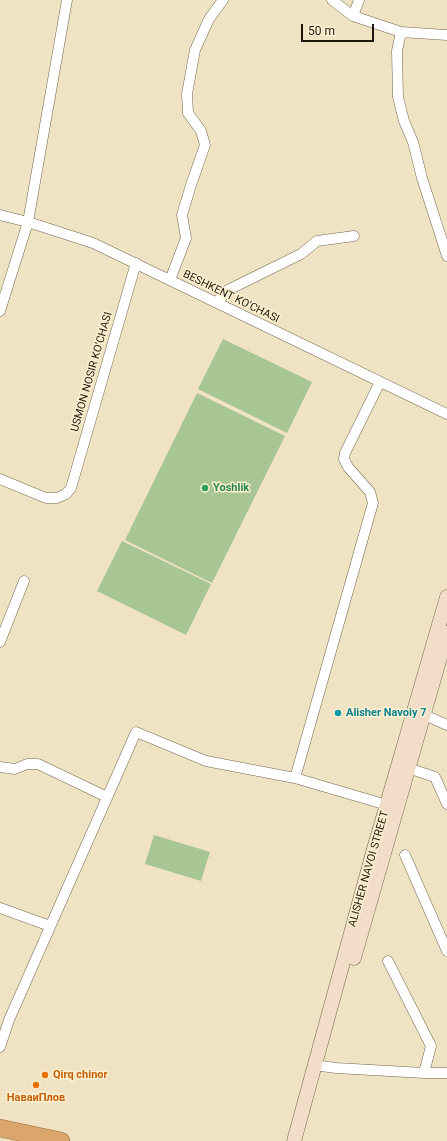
<!DOCTYPE html>
<html>
<head>
<meta charset="utf-8">
<style>
  body { margin:0 }
  #map { position:relative; width:447px; height:1141px; overflow:hidden; background:#f0e3c4; font-family:Roboto,sans-serif }
  canvas { display:block }
  .scale { position:absolute; left:301px; top:24px; width:73px; height:18px; box-sizing:border-box; border:2px solid #1d180d; border-top:0; padding-left:5px; font-size:12px; line-height:14px; white-space:nowrap; color:#1d180d; -webkit-text-stroke:3px #fdf1d1; paint-order:stroke }
</style>
</head>
<body>
<div id="map">
<canvas width="447" height="1141"></canvas>
<div class="scale">50 m</div>
</div>
<script>
const ctx = document.querySelector('canvas').getContext('2d');
ctx.lineJoin = 'round';
function paint(path, color) { ctx.fillStyle = color; ctx.fill(path, 'evenodd'); }
const poly = rows => new Path2D(rows.map(r => 'M' + r).join(''));
function stroke(path, color, width, dash) { ctx.strokeStyle = color; ctx.lineWidth = width; ctx.lineCap = dash ? 'butt' : 'round'; ctx.setLineDash(dash || []); ctx.stroke(path); }
function drawText(font, color, halo, rows, align = 'center') {
  ctx.font = font + ' Roboto,sans-serif'; ctx.lineWidth = 3; ctx.setLineDash([]); ctx.textBaseline = 'middle'; ctx.strokeStyle = halo; ctx.fillStyle = color; for (const [text, x, y, turn = 0] of rows) {
    ctx.save(); ctx.translate(x, y); ctx.rotate((+turn || 0) * Math.PI / 180); ctx.textAlign = isNaN(turn) ? turn : align; if (halo) ctx.strokeText(text, 0, 0); ctx.fillText(text, 0, 0); ctx.restore();
  }
}
const green = poly([
  [223,339,312,382,287,433,198,389],
  [197,393,285,436,212,583,125,540],
  [122,541,211,584,186,635,97,591],
  [154,835,210,852,201,881,145,864]
]);
const minor = poly([
  [332,0,353,16,401,32,447,35],
  [353,16,359,0],
  [401,32,397,51,398,97,404,121,413,142,422,178,447,256],
  [0,215,28,222,93,243,447,414],
  [170,280,186,238,182,215,191,185,205,145,201,131,188,113,187,94,195,50,209,19,223,0],
  [217,302,228,290,301,254,317,241,354,236],
  [0,311,28,222,67,0],
  [380,382,345,453,344,459,348,467,370,492,373,503,295,778,387,805],
  [0,479,46,498,57,498,66,494,71,488,136,263],
  [0,642,24,581],
  [418,712,447,725],
  [0,767,15,769,27,764,38,764,107,797],
  [408,768,435,777,447,804],
  [405,855,447,951],
  [0,908,50,926],
  [388,961,431,1046,424,1073],
  [0,1047,9,1020,136,732,206,761,295,778],
  [314,1065,336,1068,424,1073,447,1073]
]);
const secondary = poly([
  [354,958,447,633],
  [294,1141,374,849,447,597]
]);
const trunk = poly([
  [0,1128,61,1141]
]);
const markers = [
  [205,488,4,"#2e9e5b"],
  [338,713,4,"#0f9aa8"],
  [45,1075,4,"#e8710a"],
  [36,1085,4,"#e8710a"]
];
const streetNames = [
  ["BESHKENT KO'CHASI",231,297,26],
  ["USMON NOSIR KO'CHASI",92,372,-74],
  ["ALISHER NAVOI STREET",369,869,-74]
];
const leisureNames = [
  ["Yoshlik",213,488]
];
const cultureNames = [
  ["Alisher Navoiy 7",346,713]
];
const foodNames = [
  ["Qirq chinor",53,1075],
  ["НаваиПлов",36,1098,"center"]
];
paint(green, '#a7c694');
stroke(minor, '#72674c', 11);
stroke(secondary, '#72674c', 15);
stroke(trunk, '#936633', 18);
stroke(minor, '#fff', 10);
stroke(secondary, '#f2dec8', 14);
stroke(trunk, '#dba66c', 17);
for (const [x, y, r, color] of markers) { const dot = new Path2D(); dot.arc(x, y, r, 0, 2 * Math.PI); ctx.fillStyle = color; ctx.fill(dot); stroke(dot, '#fdf1d1', 1.5); }
drawText('11px', '#1d180d', '#fdf1d1', streetNames);
drawText('bold 11px', '#27864d', '#fdf1d1', leisureNames, 'left');
drawText('bold 11px', '#0d838f', '#fdf1d1', cultureNames, 'left');
drawText('bold 11px', '#c56008', '#fdf1d1', foodNames, 'left');
</script>
</body>
</html>
